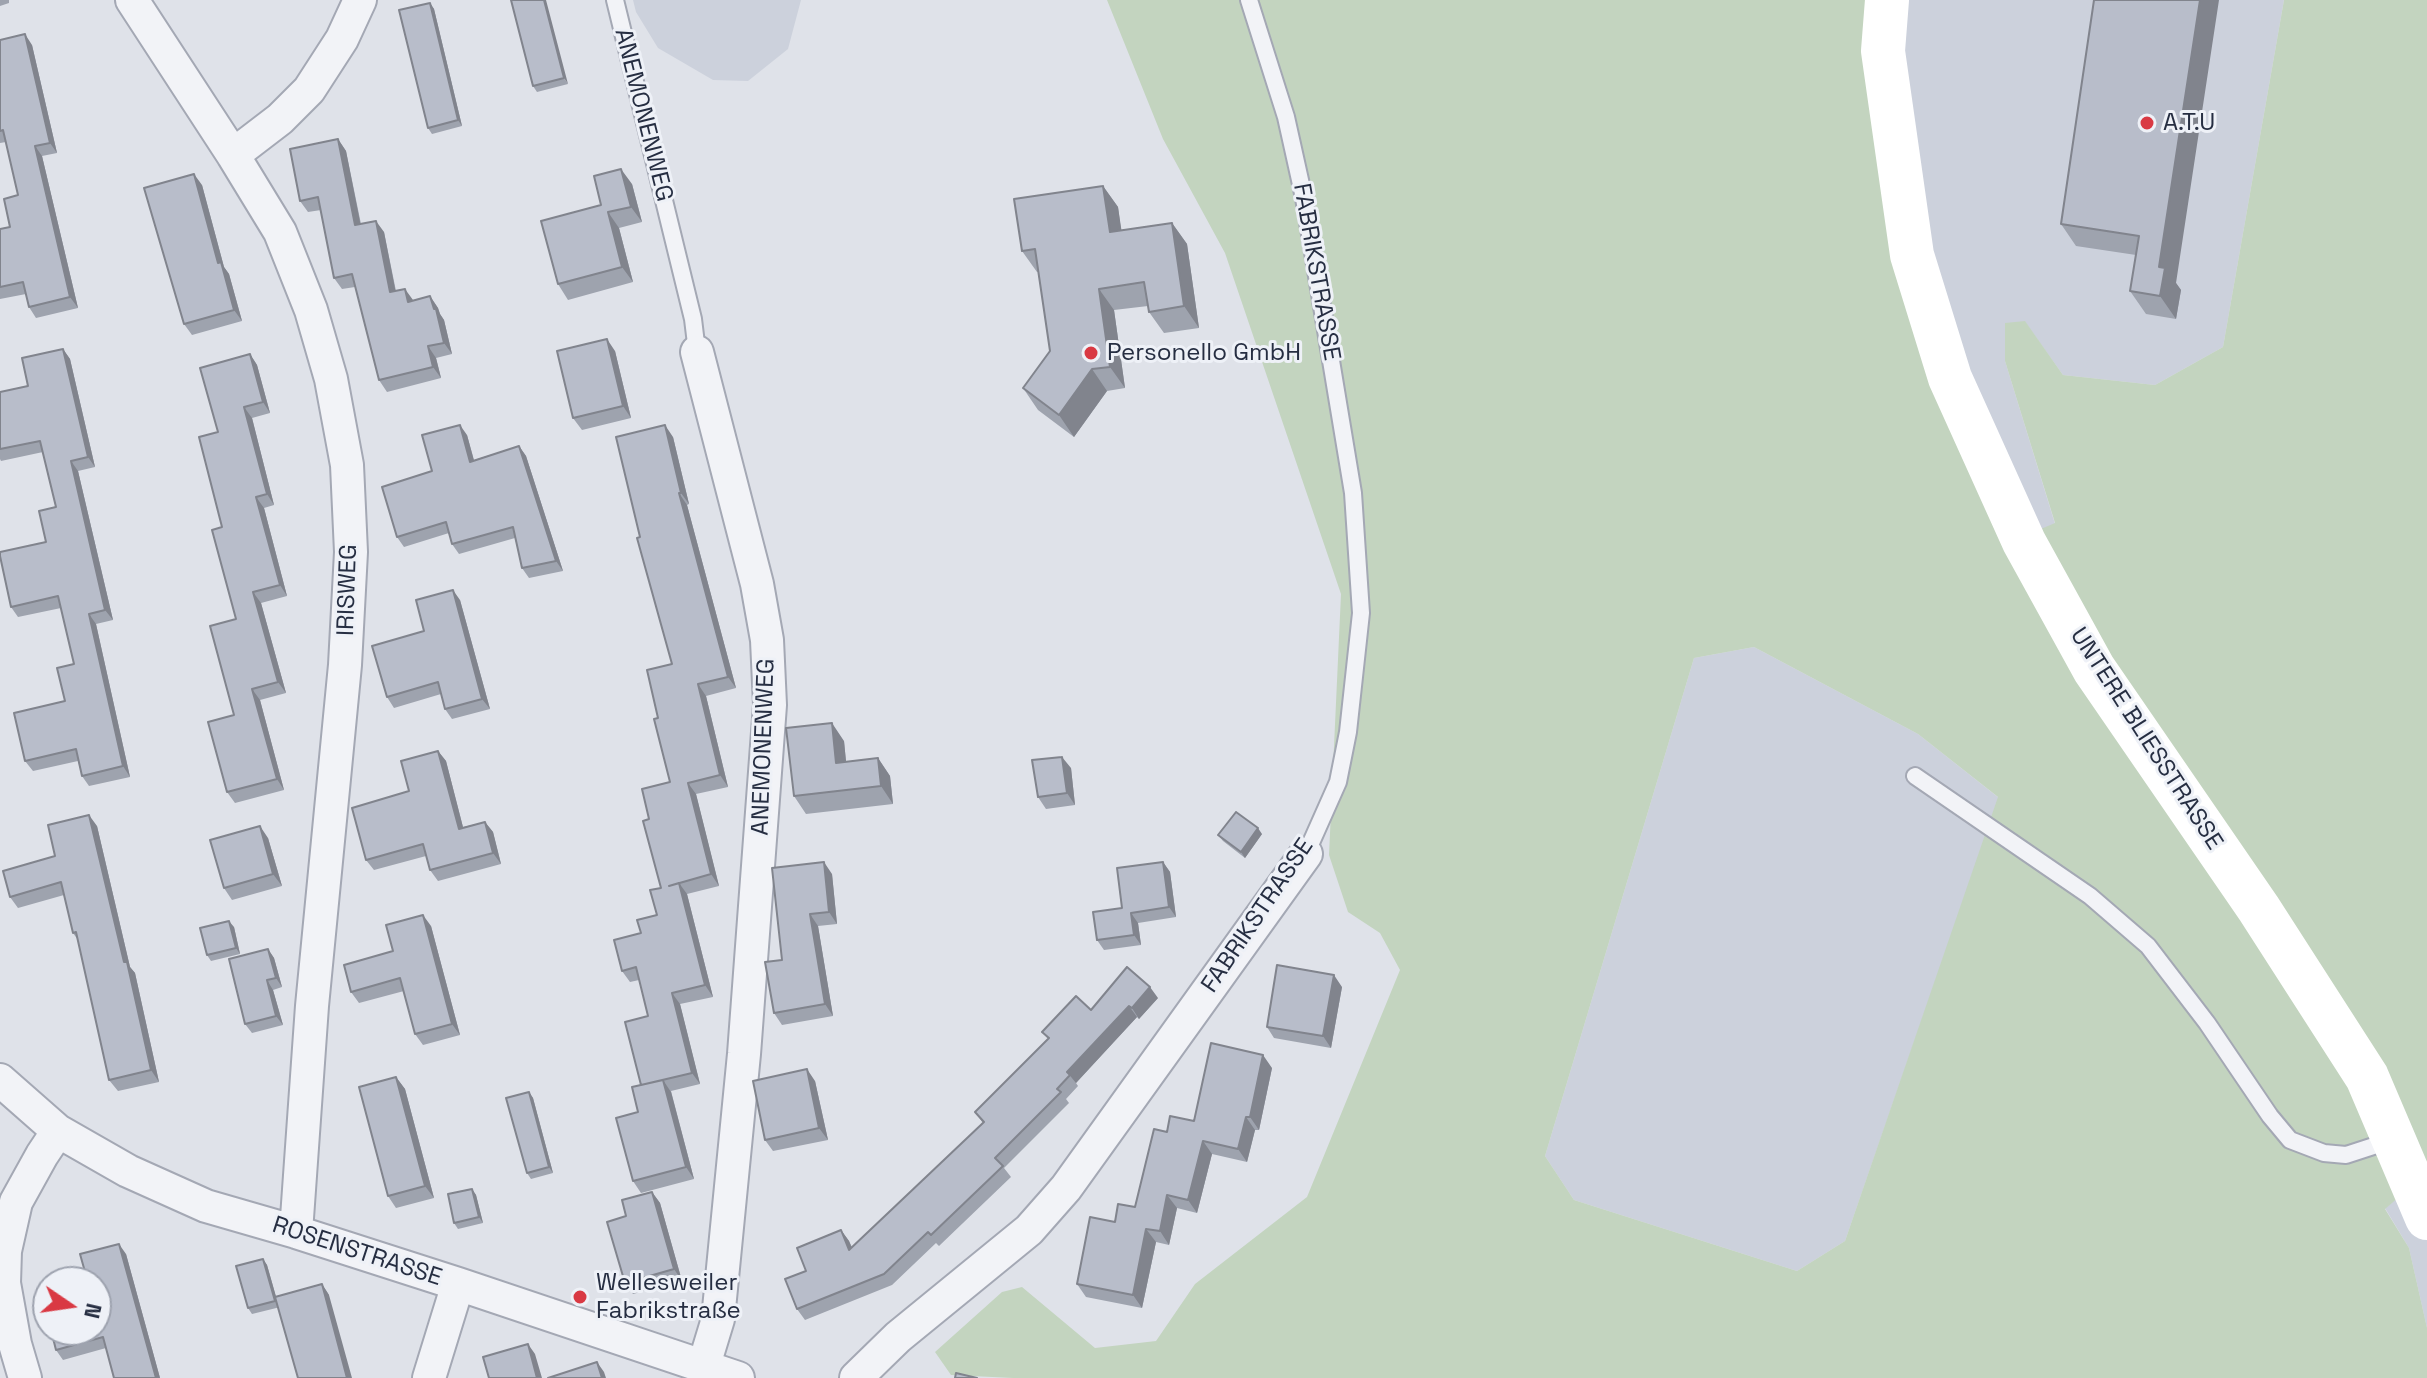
<!DOCTYPE html>
<html>
<head>
<meta charset="utf-8">
<style>
  body { margin:0 }
  #map { position:relative; width:2427px; height:1378px; overflow:hidden; background:#dfe2e9; font-family:"Space Grotesk",sans-serif }
  canvas { display:block }
  .north { position:absolute; left:32px; top:1266px; width:80px; height:80px; box-sizing:border-box; background:#eef1f7; border:2px solid #9ea3af; border-radius:50%; rotate:103deg; font-size:22px; font-weight:700; line-height:32px; text-align:center; color:#262e42 }
  .north::after { content:''; display:block; margin:auto; width:28px; height:36px; background:#d93943; clip-path:polygon(50% 0,100% 100%,50% 72%,0 100%) }
</style>
</head>
<body>
<div id="map">
<canvas width="2427" height="1378"></canvas>
<div class="north">N</div>
</div>
<script>
const ctx = document.querySelector('canvas').getContext('2d');
ctx.lineJoin = 'round';
function paint(path, color) { ctx.fillStyle = color; ctx.fill(path, 'evenodd'); }
const poly = rows => new Path2D(rows.map(r => 'M' + r).join(''));
function stroke(path, color, width, dash) { ctx.strokeStyle = color; ctx.lineWidth = width; ctx.lineCap = dash ? 'butt' : 'round'; ctx.setLineDash(dash || []); ctx.stroke(path); }
function drawText(font, color, halo, rows, align = 'center') {
  ctx.font = font + ' "Space Grotesk",sans-serif'; ctx.lineWidth = 6; ctx.setLineDash([]); ctx.textBaseline = 'middle'; ctx.strokeStyle = halo; ctx.fillStyle = color; for (const [text, x, y, turn = 0] of rows) {
    ctx.save(); ctx.translate(x, y); ctx.rotate((+turn || 0) * Math.PI / 180); ctx.textAlign = isNaN(turn) ? turn : align; if (halo) ctx.strokeText(text, 0, 0); ctx.fillText(text, 0, 0); ctx.restore();
  }
}
const built = poly([
  [633,0,801,0,788,49,748,81,713,80,658,48,636,12],
  [1872,0,2284,0,2223,347,2155,385,2063,375,2025,322,2005,361,2055,524,2002,545],
  [1754,647,1918,734,1999,798,1845,1241,1797,1271,1574,1200,1545,1156,1694,658],
  [2427,1173,2427,1328,2409,1248,2385,1208]
]);
const green = poly([
  [1107,0,1872,0,2003,545,2055,523,2005,361,2005,323,2025,321,2063,375,2155,385,2223,347,2284,0,2427,0,2427,1173,2385,1209,2409,1248,2427,1328,2427,1378,1013,1378,951,1375,935,1352,1002,1292,1022,1287,1095,1348,1156,1341,1195,1284,1307,1197,1400,970,1380,933,1348,912,1329,855,1341,594,1225,253,1163,139],
  [1754,647,1918,734,1998,797,1845,1241,1797,1271,1574,1200,1545,1156,1694,658]
]);
const lane = poly([
  [615,0,693,319,697,352],
  [1249,0,1286,117,1304,198,1353,493,1361,613,1348,732,1338,782,1306,854],
  [1915,776,2090,896,2148,946,2207,1023,2270,1116,2290,1140,2324,1153,2346,1155,2392,1140]
]);
const street = poly([
  [132,0,233,155,280,232,311,310,331,379,347,465,351,552,345,665,312,1006,296,1232],
  [233,155,280,119,309,90,342,39,360,0],
  [697,352,757,584,767,640,770,705,744,1054,718,1319,704,1365],
  [0,1080,58,1131,128,1171,206,1206,296,1232,458,1284,738,1378],
  [25,1378,15,1344,4,1283,5,1251,16,1202,42,1155,58,1131],
  [429,1378,458,1284],
  [856,1378,898,1337,1029,1230,1066,1188,1306,854]
]);
const secondary = poly([
  [1887,0,1883,51,1912,255,1950,378,2024,542,2094,669,2259,909,2367,1077,2427,1218]
]);
const wall = poly([
  [0,0,9,0,9,3,0,6],
  [511,0,568,84,537,92,533,86],
  [2094,0,2176,283,2181,290,2176,319,2146,314,2130,291,2136,255,2076,246,2061,224],
  [430,3,434,9,462,126,432,134,428,128],
  [0,40,32,45,57,153,42,156,78,308,36,318,29,307,26,294,0,299,0,229,10,227,18,195,6,142,0,143],
  [338,139,346,151,361,224,384,232,396,291,413,301,430,296,438,308,440,314,444,320,452,354,436,358,441,378,387,392,379,380,355,287,342,289,334,278,321,210,308,212,300,201],
  [632,184,642,222,619,228,633,282,568,300,558,284,601,205],
  [202,185,224,267,229,274,242,321,192,335,184,324],
  [1103,186,1118,207,1121,230,1172,223,1187,244,1199,328,1164,333,1149,312,1148,306,1114,310,1125,388,1107,391,1074,437,1038,410,1023,388,1050,351,1038,272,1037,272,1022,251],
  [63,349,70,359,95,467,78,471,113,620,96,624,130,777,89,786,82,776,78,761,33,771,25,761,65,701,74,664,61,608,18,617,11,607,46,542,56,507,43,452,1,461,0,459,0,392,28,386],
  [615,351,631,418,582,430,573,418],
  [250,354,257,365,270,413,252,418,274,505,264,508,287,596,261,603,286,693,260,700,284,790,235,803,227,792,234,715,236,619,218,432],
  [467,435,474,460,519,446,526,456,563,571,529,578,522,568,515,538,459,554,452,544,449,533,404,547,397,537,432,471],
  [673,437,689,504,687,505,736,688,706,696,728,787,696,794,719,886,687,894,713,997,680,1004,700,1084,671,1091,694,1179,641,1193,633,1181,638,1112,648,1016,639,980,630,982,622,971,641,933,657,915,661,888,649,819,670,782,658,718,672,664,640,537],
  [460,600,490,709,452,719,445,709,441,694,394,708,387,697,424,631],
  [844,741,846,762,878,758,890,776,893,804,806,814,794,796],
  [438,751,446,761,463,827,485,822,493,832,501,864,438,881,430,870,426,856,374,870,366,860,409,791],
  [1071,768,1075,805,1046,809,1038,797],
  [97,826,130,967,135,973,159,1082,118,1091,109,1080,78,940,73,933,64,895,18,908,10,897,55,856],
  [1262,834,1245,858,1223,841,1218,835],
  [268,838,282,886,232,900,224,888],
  [1163,862,1170,872,1176,917,1138,923,1141,945,1104,950,1097,940,1122,908],
  [832,874,837,924,818,926,833,1016,782,1025,774,1013,782,960],
  [431,926,460,1035,423,1045,415,1034,404,991,359,1003,351,992,393,951],
  [234,927,240,954,211,961,207,955],
  [268,949,274,958,282,987,273,990,283,1025,252,1033,245,1024],
  [1342,987,1331,1048,1274,1038,1267,1027],
  [1158,998,1139,1019,1137,1017,1076,1083,1078,1086,1066,1099,1069,1103,1004,1168,1011,1177,939,1246,936,1243,892,1285,805,1320,797,1309,806,1271,841,1230,849,1241,852,1247,983,1123,975,1112,1048,1039,1042,1032,1091,1010],
  [1272,1068,1259,1130,1255,1130,1247,1162,1212,1154,1197,1213,1177,1208,1169,1245,1156,1242,1142,1308,1086,1297,1077,1284,1115,1222,1135,1207,1167,1132,1194,1121],
  [396,1077,405,1089,434,1198,396,1208,388,1196],
  [815,1081,828,1140,773,1151,765,1140],
  [529,1092,533,1098,553,1173,531,1179,527,1173],
  [472,1189,476,1195,483,1223,458,1229,454,1223],
  [652,1192,660,1203,682,1281,633,1294,625,1283,626,1216],
  [126,1254,160,1378,114,1378,106,1348,63,1360,56,1350,87,1279],
  [263,1259,267,1265,276,1297,322,1284,329,1295,252,1314,248,1308]
]);
const shadedWall = poly([
  [544,0,546,0,568,84,564,78],
  [2200,0,2219,0,2176,283,2181,290,2176,319,2160,296,2159,267],
  [430,3,434,9,462,126,458,120],
  [25,34,32,45,57,153,50,143],
  [338,139,346,151,363,237,355,225],
  [35,146,42,156,78,308,70,297],
  [621,169,632,184,642,222,631,207],
  [194,174,202,185,224,267,229,274,242,321,234,310,218,263],
  [1103,186,1118,207,1125,254,1110,232],
  [608,212,619,228,633,282,622,267],
  [376,221,384,232,398,304,390,292],
  [1172,223,1187,244,1199,328,1184,306],
  [405,289,413,300,408,302],
  [1099,289,1114,310,1125,388,1110,367],
  [430,296,438,308,440,314,444,320,452,354,444,343],
  [607,339,615,351,631,418,623,406],
  [428,346,436,358,441,378,433,367],
  [63,349,70,359,95,467,88,457],
  [250,354,257,365,270,413,263,402],
  [1092,369,1107,391,1074,437,1059,415],
  [244,407,252,418,274,505,267,494],
  [460,425,467,435,477,472,470,462],
  [665,425,673,437,689,504,681,493],
  [519,446,526,456,563,571,556,561],
  [71,461,78,471,113,620,105,610],
  [679,493,687,505,736,688,728,677],
  [256,497,264,508,287,596,280,585],
  [453,590,460,600,490,709,482,699],
  [253,592,261,603,286,693,278,682],
  [89,614,96,624,130,777,123,766],
  [698,684,706,696,728,787,720,775],
  [252,689,260,700,284,790,277,779],
  [832,723,844,741,848,781,836,763],
  [438,751,446,761,466,839,459,829],
  [1062,757,1071,768,1075,805,1067,793],
  [878,758,890,776,893,804,881,786],
  [688,783,696,794,719,886,711,874],
  [89,815,97,826,130,967,135,973,159,1082,151,1070,124,962],
  [485,822,493,832,501,864,493,853],
  [260,826,268,838,282,886,273,874],
  [1258,828,1262,834,1245,858,1241,852],
  [824,862,832,874,837,924,829,912],
  [1163,862,1170,872,1176,917,1169,907],
  [679,883,687,894,713,997,705,985],
  [1131,913,1138,923,1141,945,1134,935],
  [810,914,818,926,833,1016,825,1004],
  [423,915,431,926,460,1035,452,1024],
  [229,921,234,927,240,954,236,948],
  [268,949,274,958,282,987,276,978],
  [1334,975,1342,987,1331,1048,1323,1036],
  [267,980,273,990,283,1025,276,1016],
  [1150,987,1158,998,1139,1019,1132,1008],
  [672,993,680,1004,700,1084,692,1073],
  [1129,1006,1137,1017,1076,1083,1067,1072],
  [1263,1055,1272,1068,1259,1130,1250,1117],
  [807,1069,815,1081,828,1140,819,1128],
  [396,1077,405,1089,434,1198,425,1186],
  [663,1080,671,1092,694,1179,686,1167],
  [529,1092,533,1098,553,1173,549,1167],
  [1246,1117,1255,1130,1247,1162,1238,1149],
  [1203,1141,1212,1154,1197,1213,1188,1200],
  [472,1189,476,1195,483,1223,479,1217],
  [652,1192,660,1203,682,1281,674,1269],
  [1167,1195,1177,1208,1169,1245,1160,1231],
  [1146,1229,1156,1242,1142,1308,1133,1295],
  [841,1230,849,1241,857,1261,849,1250],
  [119,1244,126,1254,160,1378,156,1378],
  [263,1259,267,1265,279,1307,275,1301],
  [322,1284,329,1295,352,1378,347,1378],
  [528,1344,535,1354,542,1378,537,1378],
  [597,1362,604,1372,606,1378,602,1378]
]);
const building = poly([
  [511,0,544,0,564,78,533,86,511,0],
  [2094,0,2200,0,2159,267,2165,268,2160,296,2130,291,2139,236,2061,224,2094,0],
  [430,3,458,120,428,128,399,10,430,3],
  [25,34,50,143,35,146,70,297,29,307,23,282,0,287,0,229,10,227,4,199,18,195,3,130,0,131,0,40,25,34],
  [338,139,355,225,376,221,390,292,405,289,408,302,430,296,434,309,436,309,444,343,428,346,433,367,379,380,352,274,334,278,318,197,300,201,290,149,338,139],
  [621,169,631,207,608,212,622,267,558,284,541,221,601,205,594,176,621,169],
  [194,174,218,263,221,262,234,310,184,324,144,188,194,174],
  [1103,186,1110,232,1172,223,1184,306,1149,312,1144,282,1099,289,1110,367,1092,369,1059,415,1023,388,1050,351,1035,249,1022,251,1014,199,1103,186],
  [607,339,623,406,573,418,557,351,607,339],
  [63,349,88,457,71,461,105,610,89,614,123,766,82,776,76,749,25,761,14,713,65,701,57,668,74,664,58,596,11,607,0,556,0,552,46,542,39,511,56,507,40,441,0,449,0,392,28,386,22,358,63,349],
  [250,354,263,402,244,407,267,494,256,497,280,585,253,592,278,682,252,689,277,779,227,792,208,722,234,715,210,626,236,619,212,530,222,527,199,437,218,432,200,368,250,354],
  [460,425,470,462,519,446,556,561,522,568,513,527,452,544,446,522,397,537,382,487,432,471,422,435,460,425],
  [665,425,681,493,679,493,728,677,698,684,720,775,688,783,711,874,669,886,679,883,705,985,672,993,692,1073,641,1085,625,1022,648,1016,636,967,622,971,614,940,641,933,637,920,657,915,650,890,661,888,643,821,649,819,642,789,670,782,654,719,658,718,647,670,672,664,637,538,640,537,616,437,665,425],
  [453,590,482,699,445,709,438,682,387,697,372,646,424,631,416,600,453,590],
  [832,723,836,763,878,758,881,786,794,796,786,728,832,723],
  [438,751,459,829,485,822,493,853,430,870,423,844,366,860,352,808,409,791,401,761,438,751],
  [1062,757,1067,793,1038,797,1032,760,1062,757],
  [1236,812,1258,828,1241,852,1218,835,1236,812],
  [89,815,124,962,127,962,151,1070,109,1080,76,932,73,933,61,882,10,897,3,871,55,856,48,825,89,815],
  [260,826,273,874,224,888,210,840,260,826],
  [824,862,829,912,810,914,825,1004,774,1013,765,962,782,960,772,868,824,862],
  [1163,862,1169,907,1131,913,1134,935,1097,940,1093,912,1122,908,1117,868,1163,862],
  [423,915,452,1024,415,1034,400,978,351,992,344,965,393,951,386,925,423,915],
  [229,921,236,948,207,955,200,928,229,921],
  [268,949,276,978,267,980,276,1016,245,1024,229,959,268,949],
  [1277,965,1334,975,1323,1036,1267,1027,1277,965],
  [1127,967,1150,987,1132,1008,1129,1006,1067,1072,1070,1075,1057,1089,1061,1092,995,1158,1003,1166,931,1235,928,1232,884,1274,797,1309,785,1279,806,1271,797,1248,841,1230,849,1250,984,1122,975,1112,1049,1038,1042,1032,1076,996,1091,1010,1127,967],
  [1211,1043,1263,1055,1250,1117,1246,1117,1238,1149,1203,1141,1188,1200,1167,1195,1160,1231,1146,1229,1133,1295,1077,1284,1090,1217,1115,1222,1118,1204,1135,1207,1154,1129,1167,1132,1170,1116,1194,1121,1211,1043],
  [807,1069,819,1128,765,1140,753,1081,807,1069],
  [396,1077,425,1186,388,1196,359,1087,396,1077],
  [663,1080,686,1167,633,1181,616,1118,638,1112,632,1087,663,1080],
  [529,1092,549,1167,527,1173,506,1098,529,1092],
  [472,1189,479,1217,454,1223,448,1194,472,1189],
  [652,1192,674,1269,625,1283,607,1222,626,1216,622,1200,652,1192],
  [119,1244,156,1378,114,1378,103,1337,56,1350,51,1330,96,1330,96,1282,76,1282,87,1279,80,1254,119,1244],
  [263,1259,275,1301,248,1308,236,1266,263,1259],
  [322,1284,347,1378,298,1378,275,1297,322,1284],
  [48,1289,48,1319,41,1291,48,1289],
  [528,1344,537,1378,489,1378,483,1357,528,1344],
  [597,1362,602,1378,548,1378,597,1362],
  [956,1373,977,1378,955,1378,956,1373]
]);
const markers = [
  [2147,123,8,"#d93943"],
  [1091,353,8,"#d93943"],
  [580,1297,8,"#d93943"]
];
const streetNames = [
  ["ANEMONENWEG",643,115,76],
  ["FABRIKSTRASSE",1316,272,80],
  ["IRISWEG",348,590,-88],
  ["UNTERE BLIESSTRASSE",2146,739,57],
  ["ANEMONENWEG",764,747,-88],
  ["FABRIKSTRASSE",1258,916,-56],
  ["ROSENSTRASSE",357,1252,18]
];
const poiNames = [
  ["A.T.U",2163,123],
  ["Personello GmbH",1107,353],
  ["Wellesweiler",596,1283],
  ["Fabrikstraße",596,1311]
];
paint(built, '#ccd1dc');
paint(green, '#c3d4bf');
stroke(lane, '#a4a8b4', 20);
stroke(street, '#a4a8b4', 36);
stroke(lane, '#f2f3f7', 16);
stroke(street, '#f2f3f7', 32);
stroke(secondary, '#fff', 44);
paint(wall, '#9ea3ae');
paint(shadedWall, '#81848d');
paint(building, '#b8bdca');
stroke(building, '#81848d', 2);
for (const [x, y, r, color] of markers) { const dot = new Path2D(); dot.arc(x, y, r, 0, 2 * Math.PI); ctx.fillStyle = color; ctx.fill(dot); stroke(dot, '#eef1f7', 3); }
drawText('24px', '#262e42', '#eef1f7', streetNames);
drawText('24px', '#262e42', '#eef1f7', poiNames, 'left');
</script>
</body>
</html>
